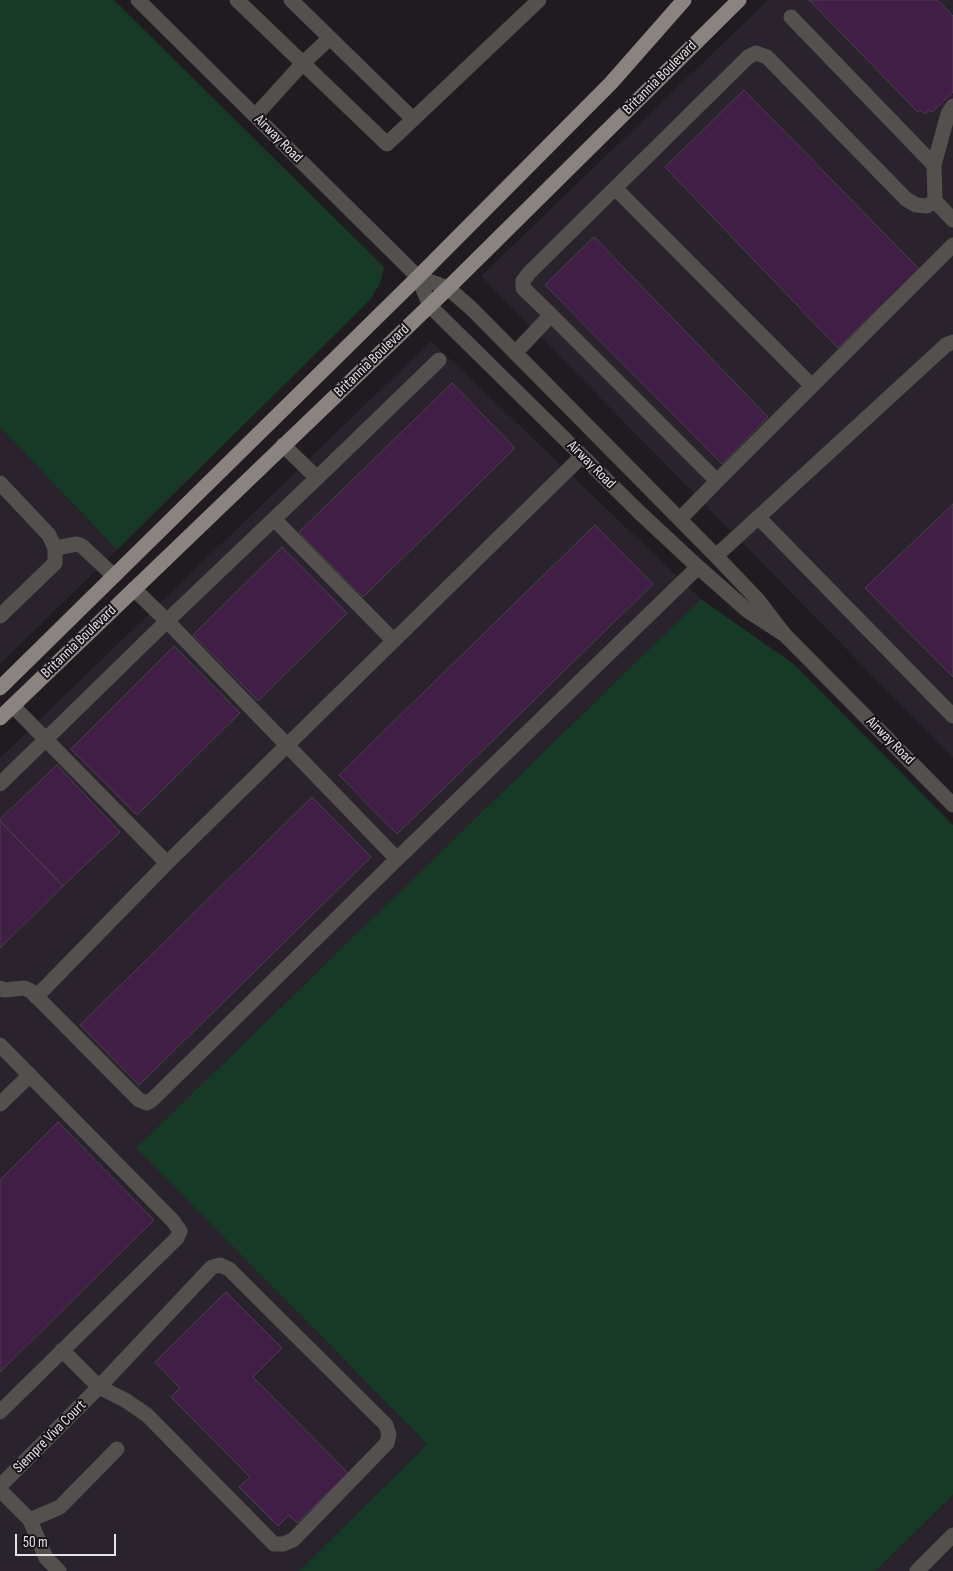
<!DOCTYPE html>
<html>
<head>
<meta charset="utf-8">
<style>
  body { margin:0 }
  #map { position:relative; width:953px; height:1571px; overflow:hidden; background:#1f1b20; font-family:"Sofia Sans Condensed",sans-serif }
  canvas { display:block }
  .scale { position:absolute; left:15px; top:1534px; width:101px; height:22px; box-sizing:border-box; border:2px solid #e5e2e6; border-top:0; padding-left:6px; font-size:15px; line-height:18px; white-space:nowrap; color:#e5e2e6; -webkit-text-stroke:4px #161217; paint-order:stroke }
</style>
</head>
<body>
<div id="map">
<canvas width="953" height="1571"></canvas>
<div class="scale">50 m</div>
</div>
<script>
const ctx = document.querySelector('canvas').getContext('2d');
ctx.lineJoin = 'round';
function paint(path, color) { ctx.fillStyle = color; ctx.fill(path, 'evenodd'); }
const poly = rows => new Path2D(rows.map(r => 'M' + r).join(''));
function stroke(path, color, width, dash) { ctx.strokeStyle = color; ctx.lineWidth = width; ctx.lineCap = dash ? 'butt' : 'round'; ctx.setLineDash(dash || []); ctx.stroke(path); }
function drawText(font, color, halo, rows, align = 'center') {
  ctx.font = font + ' "Sofia Sans Condensed",sans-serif'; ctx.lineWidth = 4; ctx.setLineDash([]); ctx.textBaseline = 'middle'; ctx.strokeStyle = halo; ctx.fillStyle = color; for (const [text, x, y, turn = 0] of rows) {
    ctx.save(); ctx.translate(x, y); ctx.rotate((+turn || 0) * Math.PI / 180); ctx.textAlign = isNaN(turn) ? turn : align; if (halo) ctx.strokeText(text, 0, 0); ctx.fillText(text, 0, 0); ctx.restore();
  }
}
const built = poly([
  [768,0,953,0,953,758,481,276],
  [431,341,701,599,136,1148,427,1444,299,1571,0,1571,0,758],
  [0,427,117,550,0,664],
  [953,1495,953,1571,876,1571]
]);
const green = poly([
  [0,0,114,0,384,267,380,284,369,301,117,550,0,427],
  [701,599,795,665,953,825,953,1495,876,1571,299,1571,427,1444,136,1148]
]);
const building = poly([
  [809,0,937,0,953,16,953,92,932,112,929,110,925,114,920,110,918,112,809,0],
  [744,90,919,269,838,348,665,167,744,90],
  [594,237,768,417,722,464,545,285,594,237],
  [452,383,515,448,363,597,299,532,452,383],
  [953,504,953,677,865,588,953,504],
  [595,525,653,584,397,834,339,775,595,525],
  [282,547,347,613,258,701,193,635,282,547],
  [174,646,240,713,137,815,71,749,174,646],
  [57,765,120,832,63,886,0,821,0,819,57,765],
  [312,797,371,857,139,1085,80,1025,312,797],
  [0,821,63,886,0,948,0,821],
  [58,1122,154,1220,0,1372,0,1180,58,1122],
  [226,1292,282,1348,253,1377,348,1473,297,1523,289,1515,278,1526,239,1487,250,1477,171,1397,180,1388,155,1362,226,1292]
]);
const minor = poly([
  [138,0,418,277,430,306,640,513,698,567,748,611,785,635],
  [237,0,387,144,539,0],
  [291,0,413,119],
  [791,17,934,165,935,201],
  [255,116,303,63,330,38],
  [934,165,948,114,953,106],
  [615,188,812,386],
  [935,201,953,220],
  [418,277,448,288,472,309,716,556,758,600,785,635,953,805],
  [551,315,523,288,523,281,529,273,748,57,756,53,767,57,906,199,916,205,927,206,935,201],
  [515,353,551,315,717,481,680,519],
  [283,445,317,478,439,360],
  [717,481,953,245],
  [0,483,49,535,55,548,55,563,0,616],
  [758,517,953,716],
  [274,519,394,641],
  [55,548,77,544,82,546,114,576],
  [716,556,946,345,953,342],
  [134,589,167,621,317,478],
  [13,706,167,863,582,456],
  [0,784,167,621,397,859,698,567],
  [0,988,4,990,24,988,31,991,139,1100,147,1103,153,1099,397,859],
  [36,997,167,863],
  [0,1045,173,1221,180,1231,177,1238,0,1412],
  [0,1104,30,1075],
  [220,1265,229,1269,386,1425,389,1434,387,1443,293,1540,283,1544,274,1544,147,1415,125,1400,99,1387,212,1267,220,1265],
  [0,1486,99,1387,62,1350],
  [0,1490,30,1520,60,1507,117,1449],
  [30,1520,46,1558,59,1571],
  [917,1571,953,1535]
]);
const major = poly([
  [0,688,418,277,611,83,684,0],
  [0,718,448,288,739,0]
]);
const streetNames = [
  ["Britannia Boulevard",660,78,-45],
  ["Airway Road",278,139,45],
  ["Britannia Boulevard",372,361,-44],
  ["Airway Road",591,465,45],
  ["Britannia Boulevard",79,642,-44],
  ["Airway Road",890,741,45],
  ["Siempre Viva Court",50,1437,-45]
];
paint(built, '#2a222c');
paint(green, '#163a26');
paint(building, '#411e45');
stroke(building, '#484349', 1);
stroke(minor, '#53504e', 15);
stroke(major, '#8a837f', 15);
drawText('15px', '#e5e2e6', '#161217', streetNames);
</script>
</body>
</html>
